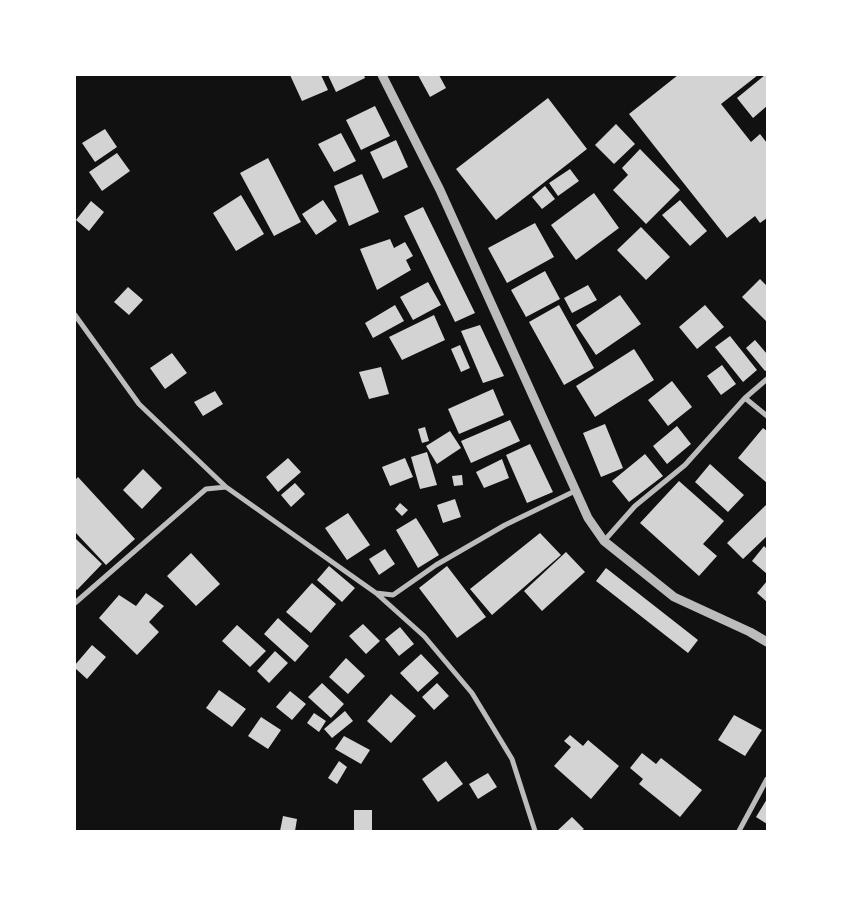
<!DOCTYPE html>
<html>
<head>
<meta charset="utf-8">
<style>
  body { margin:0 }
  #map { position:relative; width:842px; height:906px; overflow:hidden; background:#111; font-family:"Noto Sans",sans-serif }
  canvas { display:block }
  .frame { position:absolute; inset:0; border:76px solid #fff; pointer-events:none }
</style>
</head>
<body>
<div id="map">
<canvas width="842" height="906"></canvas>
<div class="frame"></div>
</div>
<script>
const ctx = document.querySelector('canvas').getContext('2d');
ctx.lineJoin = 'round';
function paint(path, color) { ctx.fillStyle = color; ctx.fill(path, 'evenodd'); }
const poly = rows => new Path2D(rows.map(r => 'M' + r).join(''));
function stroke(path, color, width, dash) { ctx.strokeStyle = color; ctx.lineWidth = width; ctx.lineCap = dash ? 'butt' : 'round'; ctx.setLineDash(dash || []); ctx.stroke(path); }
const building = poly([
  [290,75,321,75,328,90,302,101],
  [328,75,364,75,365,78,336,92],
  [418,75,439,75,446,88,430,97],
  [678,75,758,75,721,104,751,142,760,134,767,143,767,218,760,223,755,216,727,238,629,114],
  [765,75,767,75,767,106,753,118,737,98],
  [548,98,587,149,496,220,456,169],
  [375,106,390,136,361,150,346,120],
  [616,124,635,144,614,164,595,145],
  [105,129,117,147,95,162,82,143],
  [341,133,356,161,334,172,318,144],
  [396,140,408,167,383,179,370,152],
  [640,149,680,190,646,224,613,190,628,175,622,168],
  [117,153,130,171,102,191,89,172],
  [268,158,301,222,274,236,240,173],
  [570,169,579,181,558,196,549,183],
  [362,174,379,212,349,226,334,186],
  [545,186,555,199,542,209,532,197],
  [594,193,619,228,576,260,551,225],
  [241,195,264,234,236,251,213,213],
  [323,200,337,221,316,235,302,214],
  [680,200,707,231,690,246,662,215],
  [91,201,104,212,89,231,76,220],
  [423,207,475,313,455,322,404,216],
  [535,223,554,257,507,283,488,248],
  [641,227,670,257,646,280,617,250],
  [390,239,394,248,405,242,413,256,406,260,411,270,377,290,360,249],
  [545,271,560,299,526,317,511,290],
  [760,279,767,286,767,322,742,297],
  [428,282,441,305,413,320,400,297],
  [588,285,597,300,572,313,564,298],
  [128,287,143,300,129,315,114,302],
  [620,295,641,324,596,355,576,325],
  [395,305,404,321,373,338,365,323],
  [559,305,594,368,564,385,529,322],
  [705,305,724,327,697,349,679,327],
  [434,315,445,340,402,360,389,337],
  [480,325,504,376,483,383,461,331],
  [730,336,757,370,743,382,715,347],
  [755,340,767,354,767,370,765,371,746,348],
  [460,345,470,368,461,372,451,349],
  [634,349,654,380,595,417,576,386],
  [172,353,187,373,165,389,150,368],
  [722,365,736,384,721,395,707,376],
  [381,367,389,394,369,399,359,372],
  [672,381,692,407,668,426,648,400],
  [493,389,504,415,459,434,448,409],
  [215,391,223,404,203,416,194,402],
  [510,420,520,441,471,463,461,441],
  [605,424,623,468,601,477,583,433],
  [677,426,691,444,667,464,653,446],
  [425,427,429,441,422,443,418,429],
  [763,428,767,431,767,483,738,458],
  [450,431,461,448,437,464,426,446],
  [530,444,553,492,527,503,506,455],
  [427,452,437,485,420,489,411,457],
  [645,454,663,476,629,502,612,481],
  [288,458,301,472,278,492,266,477],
  [405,458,413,477,390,486,382,467],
  [502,459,509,478,484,488,476,472],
  [710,464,744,495,728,512,695,482],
  [143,469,162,488,142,509,123,490],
  [462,475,463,485,454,486,452,476],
  [78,477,135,539,106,565,75,532,75,480],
  [679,481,724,521,703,544,717,556,699,576,640,523],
  [295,483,305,494,291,507,281,495],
  [455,499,461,517,443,523,437,505],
  [400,503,408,510,402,516,395,509],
  [767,504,767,536,743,559,727,543],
  [348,513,370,545,347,560,325,528],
  [416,518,439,555,418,568,396,530],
  [540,533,561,555,492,615,470,589],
  [75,538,102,564,77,590,75,588],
  [764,546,767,549,767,574,752,561],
  [385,549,395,564,379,575,369,559],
  [566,552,585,572,542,611,524,591],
  [191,553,220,584,196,606,167,576],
  [329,566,355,588,342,602,317,580],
  [447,566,486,617,457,638,419,588],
  [606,568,698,640,688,653,596,581],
  [767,581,767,602,757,593],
  [312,583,336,604,311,633,286,612],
  [146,593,164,606,149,622,159,632,137,655,99,618,119,595,136,606],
  [278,618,309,646,295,662,264,634],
  [363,624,380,641,366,654,349,636],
  [237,625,266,651,250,667,222,641],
  [400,627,414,644,399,656,385,639],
  [92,645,106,657,87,679,75,668,75,665],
  [275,651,288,663,269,683,257,671],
  [421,654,439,673,418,692,400,673],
  [346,658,365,676,348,694,329,677],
  [322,683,344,704,331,718,308,697],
  [437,683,449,696,434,710,422,697],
  [219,690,246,709,232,727,206,708],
  [290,691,306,704,292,720,276,707],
  [391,694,416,716,391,743,367,721],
  [345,711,353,721,332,738,324,729],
  [314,713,326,721,319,732,307,723],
  [734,715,762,730,745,756,718,740],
  [261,717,281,730,268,749,248,736],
  [570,735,583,746,588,740,619,766,591,799,554,766,571,747,564,741],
  [344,736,370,750,361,764,335,749],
  [642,753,656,764,661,758,702,790,680,817,639,784,643,779,630,768],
  [339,761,347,767,337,784,328,778],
  [446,761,463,784,438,802,422,779],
  [488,773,497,787,478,799,469,784],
  [767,799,767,824,756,817],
  [354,810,372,810,372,831,354,831],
  [283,816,297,819,295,831,280,831],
  [572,817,584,829,581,831,559,831,558,830]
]);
const minor = poly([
  [75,315,139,404,226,487],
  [745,398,767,416],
  [604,541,635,506,685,465,745,398,767,379],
  [376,593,424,636,472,693,512,759,535,831],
  [75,603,206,489,226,487,376,593,393,595,436,565,505,525,575,491],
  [739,831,767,779]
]);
const tertiary = poly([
  [382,75,440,190,588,518,604,541,674,597,750,632,767,642]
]);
paint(building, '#d3d3d3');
stroke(minor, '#bcbcbc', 5);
stroke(tertiary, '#bcbcbc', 9);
</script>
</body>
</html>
